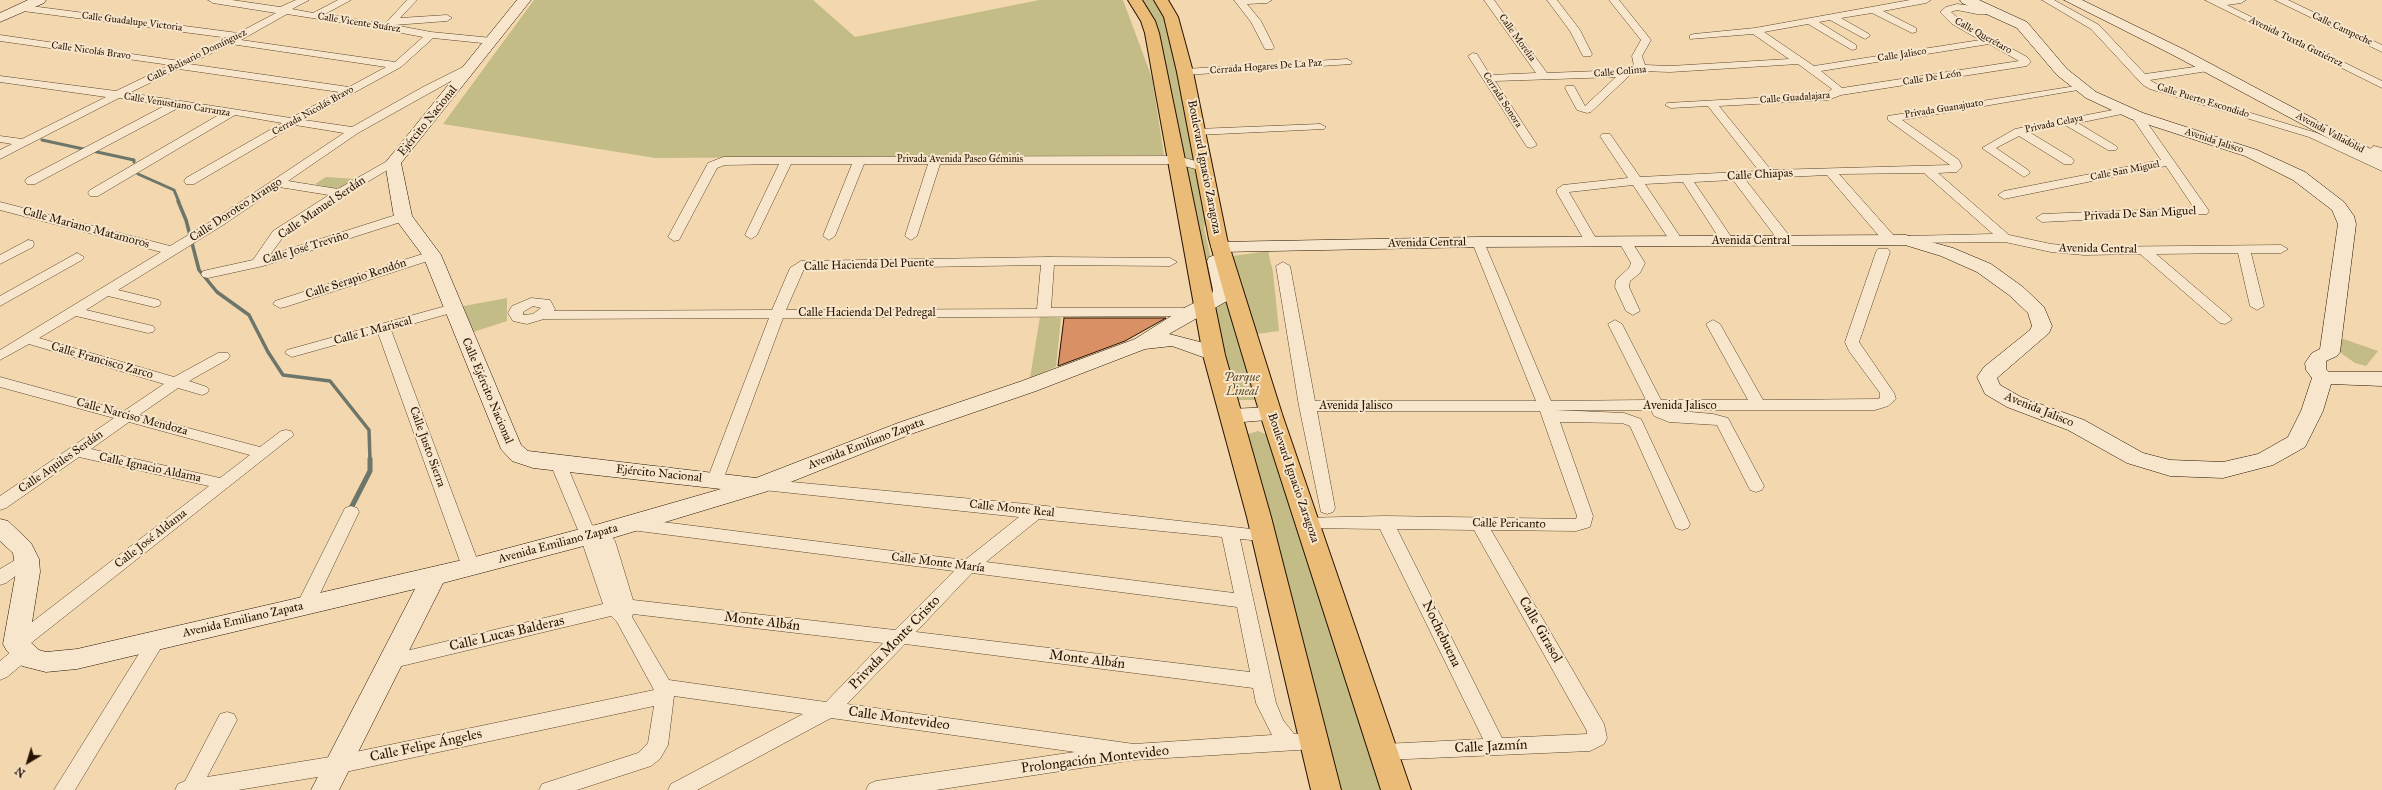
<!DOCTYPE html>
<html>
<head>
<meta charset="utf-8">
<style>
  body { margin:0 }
  #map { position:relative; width:2382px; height:790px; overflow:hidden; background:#f3d8af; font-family:"IM FELL Great Primer",serif }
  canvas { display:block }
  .north { position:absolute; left:8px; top:742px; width:40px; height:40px; -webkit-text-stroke:3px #f7e6cb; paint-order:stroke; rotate:218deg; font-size:11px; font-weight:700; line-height:16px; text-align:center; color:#261200 }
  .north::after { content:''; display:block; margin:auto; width:14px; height:18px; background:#261200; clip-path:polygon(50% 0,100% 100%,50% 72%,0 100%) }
</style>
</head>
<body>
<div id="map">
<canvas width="2382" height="790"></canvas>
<div class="north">N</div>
</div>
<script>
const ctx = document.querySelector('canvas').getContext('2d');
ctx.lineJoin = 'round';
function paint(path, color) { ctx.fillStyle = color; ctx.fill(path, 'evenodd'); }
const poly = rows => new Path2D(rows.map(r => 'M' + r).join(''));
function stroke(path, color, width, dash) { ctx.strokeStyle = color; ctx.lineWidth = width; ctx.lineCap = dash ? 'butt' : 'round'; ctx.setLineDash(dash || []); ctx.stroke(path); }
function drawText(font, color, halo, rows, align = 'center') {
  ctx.font = font + ' "IM FELL Great Primer",serif'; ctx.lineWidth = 4; ctx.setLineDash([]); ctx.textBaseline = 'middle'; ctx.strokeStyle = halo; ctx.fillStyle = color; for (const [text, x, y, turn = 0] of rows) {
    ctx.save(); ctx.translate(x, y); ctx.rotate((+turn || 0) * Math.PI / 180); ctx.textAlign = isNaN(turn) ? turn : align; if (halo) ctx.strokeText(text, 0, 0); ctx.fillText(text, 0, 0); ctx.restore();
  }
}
const green = poly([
  [534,0,813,0,855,37,1039,0,1123,0,1152,78,1164,155,655,158,443,124],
  [1137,0,1157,0,1164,13,1196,162,1179,159],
  [1180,164,1194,168,1207,211,1204,228,1218,288,1205,299],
  [326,177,357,179,340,190,315,184],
  [1268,251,1273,272,1279,331,1257,334,1233,256],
  [1229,297,1259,400,1233,400,1210,307],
  [507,298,507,321,464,335,453,308],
  [1040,317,1061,318,1056,367,1030,378],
  [2335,336,2378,351,2366,366,2355,363,2341,353,2335,343],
  [1258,431,1271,436,1382,790,1334,790,1241,440,1248,434]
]);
const streamFar2 = poly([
  [42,140,134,160,134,162],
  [138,174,174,190,179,202]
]);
const streamFar1 = poly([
  [178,201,186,220,199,270,217,292,249,315,268,352,283,375,330,381,369,430,370,460]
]);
const stream = poly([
  [350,510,370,471,370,459]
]);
const building = poly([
  [1064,318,1166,318,1125,341,1058,366,1064,318]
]);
const street = poly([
  [208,0,232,0,280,7,296,0,309,0,292,9,313,13,338,0,351,0,325,14,385,24,407,0,417,0,400,18,447,15,452,18,447,21,394,25,431,32,492,38,497,41,492,44,433,38,401,67,304,120,352,127,423,87,469,64,477,64,478,66,358,133,288,181,338,189,389,160,397,160,399,163,344,196,283,237,270,255,399,214,407,214,409,217,407,220,263,266,208,278,203,277,201,274,203,271,253,260,273,231,329,195,279,187,223,225,118,290,159,300,161,303,159,306,154,307,108,296,86,310,153,326,155,329,153,332,148,333,76,316,39,338,174,377,218,353,228,353,230,356,228,359,189,381,207,387,209,390,207,393,202,395,178,388,139,415,260,447,281,431,286,430,291,431,294,435,26,647,30,648,32,653,30,658,7,677,0,680,0,661,13,650,10,649,7,644,10,639,209,486,79,457,6,508,0,510,0,496,114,418,0,387,0,377,124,411,164,384,29,344,0,360,0,350,161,252,0,210,0,202,170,246,215,219,344,133,295,125,194,184,186,184,184,181,186,178,282,123,235,115,98,196,90,196,88,193,90,190,222,113,180,107,35,184,27,184,25,181,27,178,166,105,119,98,0,159,0,150,12,144,0,142,0,136,22,139,106,97,0,82,0,76,116,91,170,65,0,41,0,35,180,61,229,38,23,11,18,8,23,5,238,33,276,13,213,3,208,0],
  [287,14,375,28,423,37,395,62,241,40,287,14],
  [231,44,386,67,349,87,189,64,231,44],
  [179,69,339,92,291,118,129,93,179,69],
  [129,422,250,455,220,478,91,449,129,422],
  [1234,0,1272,0,1267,3,1247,4,1261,21,1274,47,1273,49,1265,49,1251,22,1234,0],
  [1484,0,1494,0,1547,73,1625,70,1634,66,1632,56,1641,40,1609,0,1619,0,1651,40,1642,56,1645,65,1670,66,1789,59,1753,34,1690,39,1690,35,1694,34,1755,28,1910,0,1931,0,1926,3,1883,11,1916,28,1916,32,1912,33,1872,13,1841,18,1869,34,1870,36,1865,39,1830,20,1819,22,1856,45,1856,49,1852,50,1808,24,1764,32,1814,66,1980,40,1952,24,1940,12,1946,7,1957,4,1998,9,2000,11,1995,14,1977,14,1957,10,1951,12,1960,20,2027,57,2031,62,2027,66,1841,95,1828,100,1719,106,1771,170,1950,165,1888,120,1888,116,2082,85,2083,87,2078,90,1902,120,1959,160,1962,167,1957,172,1938,173,2009,235,2051,244,2084,247,2281,245,2288,249,2281,253,2251,253,2264,306,2257,310,2250,306,2238,253,2156,254,2230,317,2232,320,2225,324,2220,323,2140,254,2084,255,2051,252,2005,242,1901,243,1900,240,1906,236,1993,234,1924,173,1839,174,1895,237,1896,240,1890,244,1885,243,1827,175,1745,179,1791,238,1792,241,1791,244,1781,244,1733,180,1694,182,1734,241,1733,244,1723,244,1683,182,1645,184,1683,241,1677,245,1672,244,1633,185,1569,192,1598,242,1592,246,1587,245,1557,193,1557,189,1563,185,1628,178,1600,136,1602,134,1610,134,1640,177,1759,171,1708,106,1671,108,1665,105,1667,103,1826,94,1832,89,1798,64,1670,72,1641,71,1630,75,1591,112,1587,113,1577,110,1565,88,1566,86,1574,86,1585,106,1616,77,1495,81,1537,145,1531,148,1527,147,1468,56,1473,53,1477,54,1490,75,1536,73,1484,0],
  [1989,44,2019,61,1842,88,1821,71,1989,44],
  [1547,0,1557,0,1580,30,1592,54,1591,56,1583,56,1570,31,1547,0],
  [2042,0,2054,0,2099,25,2145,74,2208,65,2213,68,2208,71,2150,80,2158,85,2317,133,2382,163,2382,171,2309,137,2150,89,2143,85,2091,29,2042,0],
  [2205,0,2246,0,2241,3,2227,5,2382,81,2382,88,2205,0],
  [2275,0,2288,0,2382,45,2382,52,2275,0],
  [1347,59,1352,62,1351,64,1185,75,1180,72,1185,69,1347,59],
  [2123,108,2127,109,2127,113,2078,123,2116,146,2118,148,2116,150,2108,150,2065,125,2029,132,2072,158,2074,161,2072,164,2064,164,2019,136,1996,148,2028,170,2030,173,2024,177,1982,148,2015,129,2123,108],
  [2137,113,2141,114,2207,208,2209,211,2207,214,2042,222,2036,218,2042,214,2194,208,2166,166,2004,199,1998,195,2004,191,2161,160,2131,116,2137,113],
  [1320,124,1326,127,1324,129,1197,135,1191,132,1197,129,1320,124],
  [2374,146,2382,148,2382,156,2370,152,2368,150,2374,146],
  [1177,156,1207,164,1209,167,1203,171,1177,164,940,164,917,236,911,240,905,236,928,164,864,164,835,236,829,240,823,236,852,164,791,164,757,235,751,239,745,235,779,164,725,165,717,168,679,240,674,241,668,237,708,163,723,157,1177,156],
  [1478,238,1484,242,1551,401,1646,400,1608,324,1615,320,1622,324,1661,400,1748,400,1706,324,1713,320,1720,324,1763,400,1878,399,1880,398,1880,393,1849,351,1845,342,1876,252,1878,249,1888,249,1890,252,1859,342,1894,393,1896,399,1888,406,1875,410,1668,410,1713,414,1728,418,1764,486,1762,490,1756,492,1750,490,1748,486,1717,425,1669,422,1654,416,1651,410,1555,410,1624,413,1641,419,1690,524,1688,528,1682,530,1676,528,1630,426,1622,423,1560,422,1593,516,1590,527,1576,531,1491,530,1604,724,1607,738,1604,744,1590,751,1384,760,1377,758,1374,752,1377,746,1384,744,1483,739,1380,529,1307,528,1301,526,1299,522,1301,518,1385,516,1576,519,1577,516,1540,411,1317,411,1335,508,1333,512,1327,514,1321,512,1299,406,1276,266,1283,262,1290,266,1315,401,1536,401,1472,242,1478,238],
  [1397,529,1474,530,1587,731,1587,734,1502,738,1397,529],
  [1625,238,1630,239,1645,263,1640,273,1630,281,1629,287,1640,311,1633,315,1626,311,1615,287,1616,280,1629,268,1631,263,1619,242,1625,238],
  [28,240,33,241,34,244,33,247,0,264,0,255,28,240],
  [432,251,437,252,439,255,437,258,285,307,280,308,273,304,275,301,432,251],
  [77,253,84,257,82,260,0,306,0,296,77,253],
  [1048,257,1170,258,1177,262,1170,266,1054,265,1051,308,1191,308,1198,312,1191,316,783,318,723,480,721,484,715,486,709,484,707,480,769,318,544,319,527,324,513,321,508,313,512,306,531,298,550,300,555,309,554,311,772,310,790,268,801,261,1048,257],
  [1041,265,1037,309,786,310,804,269,1041,265],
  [533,306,541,308,533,314,523,315,523,312,533,306],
  [453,304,460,308,458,311,391,330,480,567,477,572,471,573,465,572,462,567,378,333,292,357,285,353,287,350,453,304],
  [558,458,564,459,566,463,592,525,605,529,615,541,633,600,895,630,954,571,631,530,625,528,623,524,625,520,631,518,965,560,1019,517,754,489,752,485,754,481,760,479,1037,505,1269,531,1271,535,1269,539,1263,541,1240,539,1276,703,1283,720,1294,734,1314,733,1321,735,1324,741,1321,747,1314,749,1134,760,936,790,866,790,869,784,876,781,1075,752,831,718,697,790,668,790,671,784,803,714,674,696,668,745,660,759,651,766,577,790,539,790,542,784,638,753,648,743,654,706,336,774,238,790,175,790,178,784,185,781,220,714,227,712,234,714,237,720,207,777,336,756,654,690,617,622,611,616,389,669,382,667,380,662,382,657,389,655,603,604,578,530,550,463,552,459,558,458],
  [1039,519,1222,537,1234,593,986,562,1039,519],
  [972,573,1237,607,1250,672,916,632,972,573],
  [633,614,883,643,826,702,669,680,632,617,633,614],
  [905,644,1253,688,1256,703,1272,735,1134,744,847,704,905,644],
  [351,506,357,508,359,512,314,606,311,611,305,613,299,611,296,606,345,508,351,506],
  [27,553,33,555,36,559,33,563,6,583,0,585,0,569,27,553],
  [156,634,162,636,165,641,75,790,54,790,150,636,156,634]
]);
const secondary = poly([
  [28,0,46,0,44,3,0,22,0,13,28,0],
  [517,0,531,0,401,163,412,216,441,255,521,445,528,451,756,478,898,423,1022,381,1135,339,1184,308,1212,294,1213,290,1207,261,1209,257,1216,255,1223,257,1225,261,1233,290,1230,297,1227,301,1169,334,1204,343,1221,351,1224,355,1221,359,1214,361,1172,346,1145,349,1036,391,914,433,768,491,599,542,443,583,339,790,311,790,415,589,77,669,46,672,22,666,7,651,3,644,16,572,13,553,0,541,0,519,8,521,31,543,39,559,40,572,29,641,39,650,46,652,77,649,471,558,599,524,721,489,533,468,512,461,501,449,423,256,394,217,385,163,517,0],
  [1960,0,1979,0,2027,22,2067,69,2096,92,2143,113,2257,150,2305,172,2344,202,2354,216,2356,224,2340,352,2337,356,2326,361,2326,369,2329,372,2382,372,2382,386,2331,384,2323,411,2305,447,2273,465,2223,478,2170,476,2127,463,2068,430,2007,407,1985,394,1977,377,1984,367,2030,330,2032,326,2028,313,2009,295,1977,272,1941,256,1905,245,1478,247,1220,252,1214,251,1211,247,1214,243,1220,242,1478,237,1906,235,1953,248,1991,264,2023,287,2044,307,2052,326,2049,333,1997,378,2000,385,2021,397,2084,420,2143,453,2170,460,2223,462,2258,454,2288,437,2301,411,2312,378,2306,370,2305,363,2312,353,2320,349,2338,224,2332,210,2293,180,2245,156,2131,119,2086,98,2057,75,2017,28,1962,3,1960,0],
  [2064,0,2082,0,2183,49,2382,155,2382,167,2173,55,2064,0],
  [1271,407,1279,409,1282,414,1279,419,1231,423,1223,421,1220,416,1223,411,1231,409,1271,407]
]);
const primary = poly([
  [1128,0,1142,0,1155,21,1159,33,1225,355,1271,517,1341,790,1311,790,1247,517,1203,355,1145,33,1141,21,1128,0],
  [1154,0,1168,0,1178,17,1193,72,1227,239,1282,414,1411,790,1381,790,1260,414,1225,297,1209,239,1177,72,1164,17,1154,0]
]);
const farStreetnames = [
  ["Calle Guadalupe Victoria",132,22,7],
  ["Calle Vicente Suárez",359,23,9],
  ["Calle Campeche",2342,29,25],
  ["Calle Querétaro",1983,36,29],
  ["Calle Morelia",1517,38,54],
  ["Avenida Tuxtla Gutiérrez",2296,42,26],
  ["Calle Nicolás Bravo",91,51,8],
  ["Calle Jalisco",1902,55,-9],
  ["Calle Belisario Domínguez",197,56,-26],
  ["Cerrada Hogares De La Paz",1266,67,-4],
  ["Calle Colima",1620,72,-5],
  ["Calle De León",1932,78,-9],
  ["Calle Guadalajara",1795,98,-4],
  ["Cerrada Sonora",1502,100,57],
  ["Calle Puerto Escondido",2203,101,17],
  ["Calle Venustiano Carranza",177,105,9],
  ["Privada Guanajuato",1944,109,-9],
  ["Cerrada Nicolás Bravo",313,111,-29],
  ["Privada Celaya",2054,124,-12],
  ["Avenida Valladolid",2330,133,28],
  ["Avenida Jalisco",2214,141,18],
  ["Privada Avenida Paseo Géminis",960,160],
  ["Calle San Miguel",2125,171,-11]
];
const streetNames = [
  ["Ejército Nacional",428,121,-51],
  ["Boulevard Ignacio Zaragoza",1204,167,79],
  ["Calle Chiapas",1760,175,-3],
  ["Calle Manuel Serdán",322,208,-34],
  ["Calle Doroteo Arango",236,210,-33],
  ["Privada De San Miguel",2140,214,-3],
  ["Calle Mariano Matamoros",86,228,15],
  ["Avenida Central",1751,241],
  ["Avenida Central",1427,243,-1],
  ["Calle José Treviño",306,248,-17],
  ["Avenida Central",2098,249,1],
  ["Calle Hacienda Del Puente",869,265,-2],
  ["Calle Serapio Rendón",356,279,-18],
  ["Calle Hacienda Del Pedregal",867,313],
  ["Calle I. Mariscal",373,331,-15],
  ["Calle Francisco Zarco",102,361,16],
  ["Calle Ejército Nacional",487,391,67],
  ["Avenida Jalisco",1356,406],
  ["Avenida Jalisco",1680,406],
  ["Avenida Jalisco",2039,410,22],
  ["Calle Narciso Mendoza",132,417,15],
  ["Avenida Emiliano Zapata",866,444,-21],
  ["Calle Justo Sierra",427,447,70],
  ["Calle Aquiles Serdán",61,462,-35],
  ["Calle Ignacio Aldama",150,468,12],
  ["Ejército Nacional",659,474,6],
  ["Boulevard Ignacio Zaragoza",1293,478,71],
  ["Calle Monte Real",1012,509,6],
  ["Calle Pericanto",1509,524,1],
  ["Calle José Aldama",151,539,-38],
  ["Avenida Emiliano Zapata",558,544,-15],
  ["Calle Monte María",938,563,7],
  ["Avenida Emiliano Zapata",243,620,-13]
];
const parkNames = [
  ["Parque",1242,378],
  ["Lineal",1242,392]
];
const nearStreetnames = [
  ["Monte Albán",762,622,7],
  ["Calle Girasol",1540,630,60],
  ["Calle Lucas Balderas",507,634,-13],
  ["Nochebuena",1441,634,64],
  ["Privada Monte Cristo",895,643,-46],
  ["Monte Albán",1087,660,7],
  ["Calle Montevideo",899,719,8],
  ["Calle Felipe Ángeles",426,746,-12],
  ["Calle Jazmín",1491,747,-3],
  ["Prolongación Montevideo",1095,760,-7]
];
paint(green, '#c3bc86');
stroke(streamFar2, '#6d766b', 3);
stroke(streamFar1, '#6d766b', 3.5);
stroke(stream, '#6d766b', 5);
paint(building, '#d89064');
stroke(building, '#261200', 1);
stroke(street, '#59442c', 1);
stroke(secondary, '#261200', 1);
stroke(primary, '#261200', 2);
paint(street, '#f7e6cb');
paint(secondary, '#f7e6cb');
paint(primary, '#eabc78');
drawText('10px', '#261200', '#f7e6cb', farStreetnames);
drawText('12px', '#261200', '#f7e6cb', streetNames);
drawText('italic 12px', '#5d4e2f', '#f7e6cb', parkNames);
drawText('14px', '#261200', '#f7e6cb', nearStreetnames);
</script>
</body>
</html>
